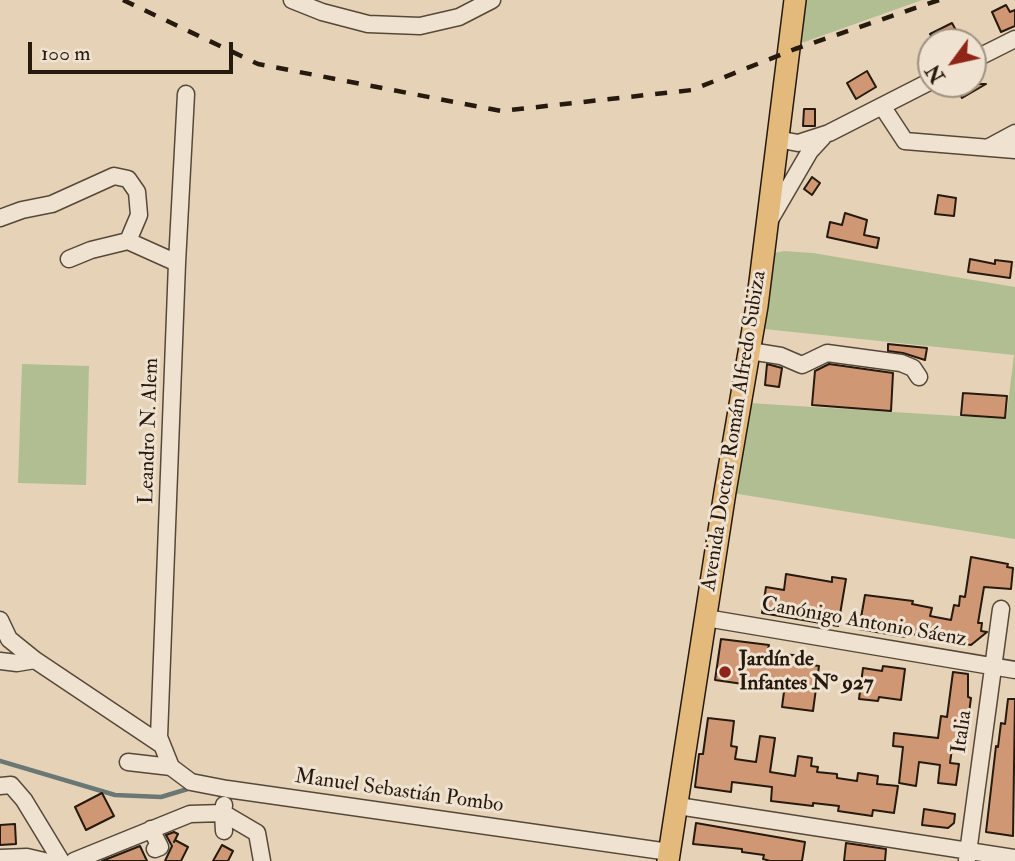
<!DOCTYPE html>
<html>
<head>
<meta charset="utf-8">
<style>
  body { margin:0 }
  #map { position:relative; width:1015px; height:861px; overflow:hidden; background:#e6d3b7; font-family:"IM FELL Double Pica",serif }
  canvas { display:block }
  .north { position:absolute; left:917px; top:28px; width:70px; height:70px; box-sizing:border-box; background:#efe2d0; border:2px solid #9f9282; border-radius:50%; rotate:237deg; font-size:19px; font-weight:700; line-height:28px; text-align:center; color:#26190e }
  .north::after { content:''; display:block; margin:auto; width:24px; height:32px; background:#8f2418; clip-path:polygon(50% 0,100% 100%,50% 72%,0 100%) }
  .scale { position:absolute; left:28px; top:42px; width:205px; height:32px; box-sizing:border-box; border:4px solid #26190e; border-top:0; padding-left:9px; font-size:21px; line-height:24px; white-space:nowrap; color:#26190e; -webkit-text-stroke:5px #efe2d0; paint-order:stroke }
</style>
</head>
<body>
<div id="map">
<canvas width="1015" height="861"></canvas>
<div class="north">N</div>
<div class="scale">100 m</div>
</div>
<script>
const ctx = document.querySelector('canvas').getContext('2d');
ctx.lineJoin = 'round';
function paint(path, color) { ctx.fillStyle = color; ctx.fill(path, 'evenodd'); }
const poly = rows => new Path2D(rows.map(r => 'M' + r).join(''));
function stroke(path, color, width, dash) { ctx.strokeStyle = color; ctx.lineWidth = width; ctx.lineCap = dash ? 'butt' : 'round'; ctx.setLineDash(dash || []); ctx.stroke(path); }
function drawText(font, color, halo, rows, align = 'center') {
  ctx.font = font + ' "IM FELL Double Pica",serif'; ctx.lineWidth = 6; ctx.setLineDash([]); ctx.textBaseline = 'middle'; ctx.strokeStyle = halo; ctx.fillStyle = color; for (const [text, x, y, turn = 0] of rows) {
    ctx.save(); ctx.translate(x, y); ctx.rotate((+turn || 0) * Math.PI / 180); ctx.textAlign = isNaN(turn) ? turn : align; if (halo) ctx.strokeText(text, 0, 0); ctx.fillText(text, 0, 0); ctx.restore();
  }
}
const green = poly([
  [801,0,922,0,796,45],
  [784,251,813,253,1015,287,1015,539,732,493,749,403,1006,419,1014,355,764,329,774,253],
  [22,364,89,366,86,485,18,483]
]);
const stream = poly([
  [0,761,115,795,161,797,191,788]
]);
const building = poly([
  [1006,5,1010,12,1015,10,1015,26,1001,32,992,12,1006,5],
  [952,23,958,34,943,42,935,42,930,34,952,23],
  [867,71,876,87,856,99,847,83,867,71],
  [954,84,986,84,962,98,954,84],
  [804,109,815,109,815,126,803,126,804,109],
  [812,177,820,183,812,195,804,189,812,177],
  [938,195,956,198,954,216,935,214,938,195],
  [845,213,867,220,864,235,879,238,877,248,827,237,830,222,842,225,845,213],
  [970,259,995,264,995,260,1012,262,1010,278,968,272,970,259],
  [888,344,927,348,925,360,903,353,888,351,888,344],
  [767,364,782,368,779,387,765,385,767,364],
  [829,364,893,373,891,411,812,405,815,371,829,364],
  [963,393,1007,396,1005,418,961,415,963,393],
  [971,557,1008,564,1007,567,1013,568,1011,589,984,587,978,623,982,623,981,631,987,632,971,645,907,633,906,637,859,629,865,595,913,601,912,604,932,608,930,616,951,620,954,605,959,606,960,596,965,597,971,557],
  [786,574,832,582,832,577,846,579,838,626,762,613,766,587,784,590,786,574],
  [721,639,769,645,767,653,806,656,805,664,819,666,813,711,782,707,785,684,765,681,764,687,715,680,721,639],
  [883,666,905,669,901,700,879,697,878,701,859,699,863,668,882,671,883,666],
  [953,672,968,674,968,697,971,698,965,742,953,741,950,763,959,764,956,785,938,783,940,765,919,762,916,786,899,783,903,747,893,746,894,733,938,738,941,716,947,717,953,672],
  [1008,699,1015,699,1013,836,986,832,996,746,998,747,1001,723,1005,724,1008,699],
  [708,718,734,721,731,746,737,747,735,759,756,762,760,736,775,738,770,772,795,776,798,756,812,758,811,766,818,767,817,772,837,774,837,778,857,781,858,773,878,776,877,784,898,786,894,813,873,810,872,816,838,811,839,806,813,803,813,806,771,801,772,787,732,782,731,792,695,787,699,754,703,754,708,718],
  [102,793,114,816,86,830,75,807,102,793],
  [924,809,955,814,954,823,948,828,922,825,924,809],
  [696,823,805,842,802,861,770,861,763,859,764,855,742,852,742,849,693,844,696,823],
  [15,824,16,844,0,845,0,825,15,824],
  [174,832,178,834,174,842,175,840,188,847,181,861,165,861,172,846,166,835,174,832],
  [846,843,886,849,885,861,844,861,846,843],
  [222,845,233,851,228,861,213,861,222,845],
  [140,846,147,861,102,861,140,846]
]);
const minor = poly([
  [292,0,322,12,368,24,420,26,459,17,492,0],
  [973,60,1015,39],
  [882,106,905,141,1015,150],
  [777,139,798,143,829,133,931,81],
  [989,147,1015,133],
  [0,218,22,210,52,204,114,176,128,179,137,192,139,215,128,241],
  [771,218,810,151,823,137],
  [69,259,91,250,128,241,177,263],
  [750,351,781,356,802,365,827,353,901,363,913,368,919,377],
  [706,618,1015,670],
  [0,620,9,639,35,660,162,745],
  [0,661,17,663,35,660],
  [128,762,171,767,191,782,227,789,669,852],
  [171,767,159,737,177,263,186,94],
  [0,786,11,785,24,800,61,861],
  [224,805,223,813,257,833,262,861],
  [678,806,1015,858],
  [151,829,160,847,155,849],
  [0,858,27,857,44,861],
  [967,860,1001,609],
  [74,861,190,814,223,813,224,831]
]);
const major = poly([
  [668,861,725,492,757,306,795,0]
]);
const rail = poly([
  [123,0,258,64,501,111,692,90,795,49,939,0]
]);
const markers = [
  [725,672,7,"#8f2418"]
];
const streetNames = [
  ["Leandro N. Alem",150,431,-88],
  ["Avenida Doctor Román Alfredo Subiza",735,431,-81],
  ["Canónigo Antonio Sáenz",864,623,10],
  ["Italia",963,732,-82],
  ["Manuel Sebastián Pombo",399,792,8]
];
const poiNames = [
  ["Jardín de",739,660],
  ["Infantes N° 927",739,684]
];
paint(green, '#b1be92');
stroke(stream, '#6b7774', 4.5);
paint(building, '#cf9774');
stroke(building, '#26190e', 2);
stroke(minor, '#564838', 19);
stroke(major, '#26190e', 24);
stroke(minor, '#efe2d0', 16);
stroke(major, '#e3ba7c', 21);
stroke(rail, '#26190e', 4.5, [12, 12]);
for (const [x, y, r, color] of markers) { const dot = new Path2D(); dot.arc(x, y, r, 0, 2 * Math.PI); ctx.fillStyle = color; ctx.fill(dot); stroke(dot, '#efe2d0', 2.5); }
drawText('21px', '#26190e', '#efe2d0', streetNames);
drawText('bold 21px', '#26190e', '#efe2d0', poiNames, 'left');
</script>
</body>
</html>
